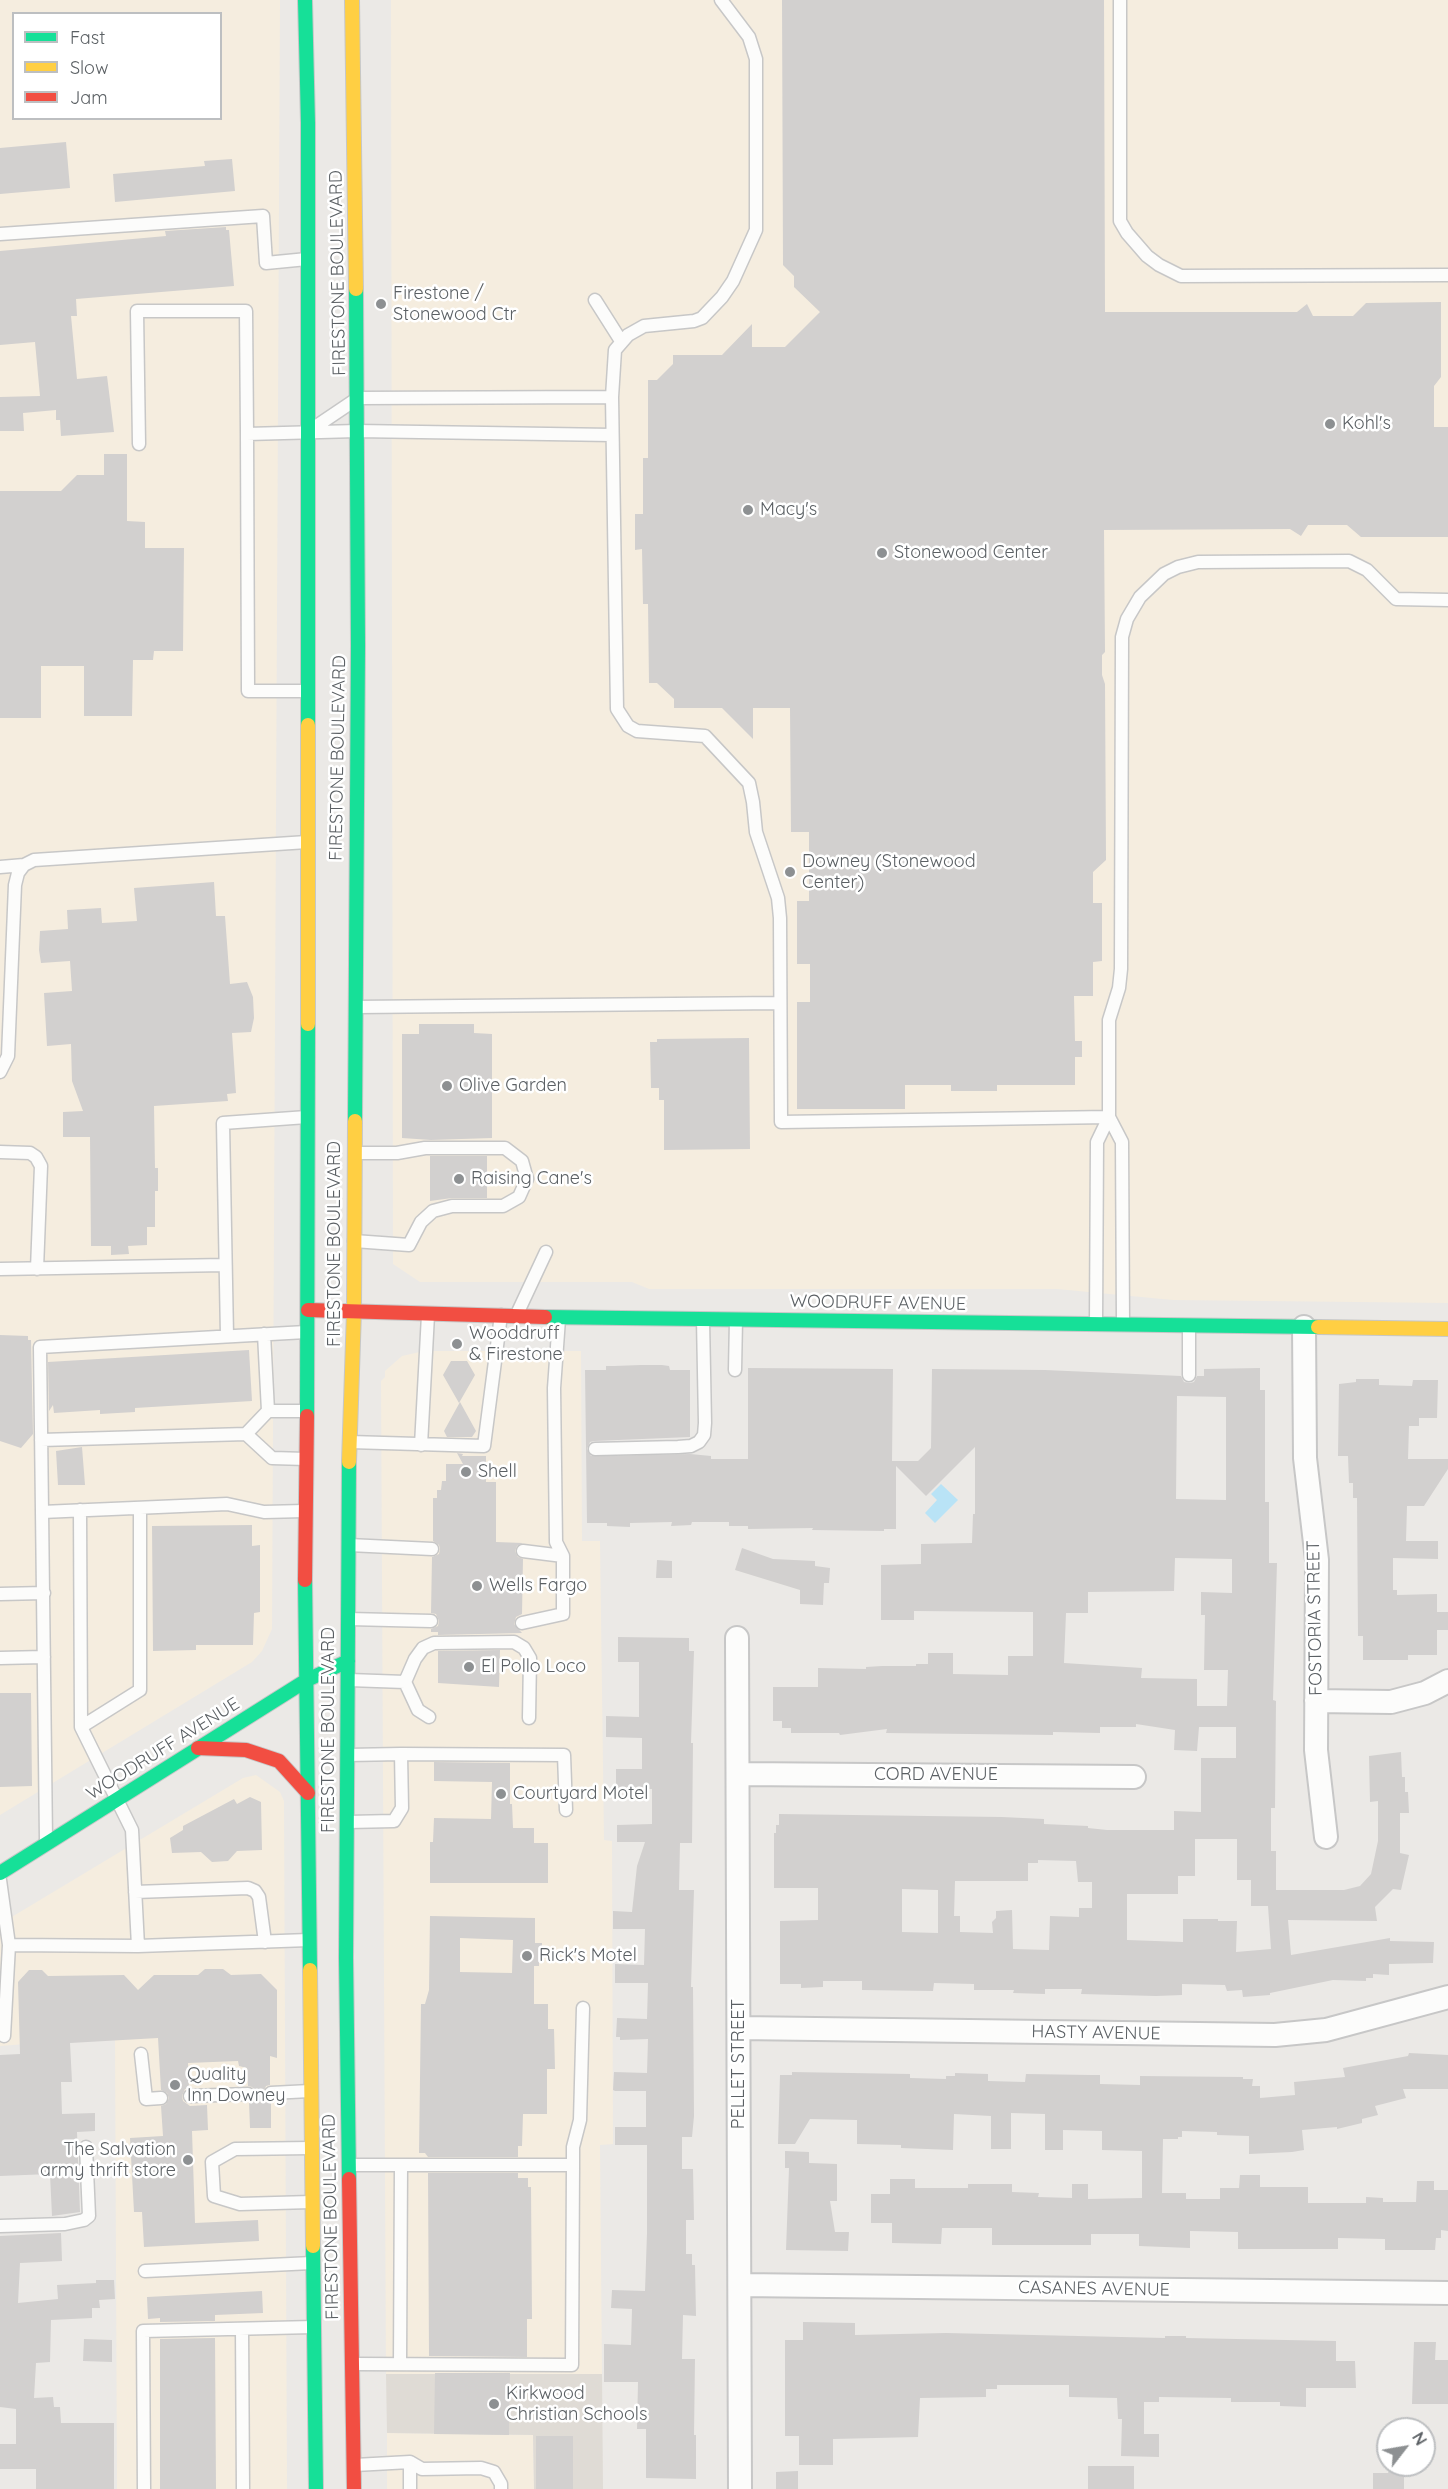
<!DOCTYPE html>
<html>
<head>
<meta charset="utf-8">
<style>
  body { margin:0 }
  #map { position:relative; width:1448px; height:2489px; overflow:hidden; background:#ebe9e6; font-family:Quicksand,sans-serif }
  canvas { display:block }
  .legend { position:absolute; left:12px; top:12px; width:210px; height:108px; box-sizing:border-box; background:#fff; border:2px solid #bdbfc1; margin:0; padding:8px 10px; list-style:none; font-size:18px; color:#5b6064 }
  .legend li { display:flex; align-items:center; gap:12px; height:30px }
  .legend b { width:30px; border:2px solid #bdbfc1 }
  .north { position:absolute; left:1376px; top:2417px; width:60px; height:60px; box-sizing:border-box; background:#fff; border:2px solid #bdbfc1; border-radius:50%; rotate:59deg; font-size:16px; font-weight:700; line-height:24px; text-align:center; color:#5b6064 }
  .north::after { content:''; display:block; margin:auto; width:21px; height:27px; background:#8d9092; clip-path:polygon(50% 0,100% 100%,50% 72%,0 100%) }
</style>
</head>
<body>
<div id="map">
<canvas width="1448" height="2489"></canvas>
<ul class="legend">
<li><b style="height:8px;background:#16e098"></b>Fast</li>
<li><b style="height:8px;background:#ffcf43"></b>Slow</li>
<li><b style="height:8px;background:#f24e42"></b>Jam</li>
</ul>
<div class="north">N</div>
</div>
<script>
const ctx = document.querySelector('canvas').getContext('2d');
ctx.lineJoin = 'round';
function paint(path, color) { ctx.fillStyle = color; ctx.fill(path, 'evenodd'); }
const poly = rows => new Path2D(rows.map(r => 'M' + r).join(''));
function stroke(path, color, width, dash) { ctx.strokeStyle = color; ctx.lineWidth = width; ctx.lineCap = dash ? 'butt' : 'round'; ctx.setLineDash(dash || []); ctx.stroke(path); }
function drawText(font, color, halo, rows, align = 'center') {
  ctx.font = font + ' Quicksand,sans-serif'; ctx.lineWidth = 5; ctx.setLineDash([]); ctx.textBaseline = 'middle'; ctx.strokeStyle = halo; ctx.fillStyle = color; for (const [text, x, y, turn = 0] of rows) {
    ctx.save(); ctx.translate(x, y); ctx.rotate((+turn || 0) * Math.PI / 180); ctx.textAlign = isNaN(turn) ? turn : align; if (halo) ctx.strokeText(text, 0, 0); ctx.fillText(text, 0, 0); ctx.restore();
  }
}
const commercial = poly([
  [0,0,280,0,272,1629,262,1651,252,1662,0,1815],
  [14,14,220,14,220,118,14,118],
  [391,0,1448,0,1448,1303,1173,1300,1057,1289,649,1289,632,1282,420,1282,393,1264],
  [424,1351,581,1351,582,1541,600,1541,604,1840,612,1841,613,2144,600,2145,602,2374,386,2374,381,1381,385,1377,385,1371,402,1356],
  [256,1775,280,1792,284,1801,287,2489,117,2489,115,2037,0,2046,0,1924,243,1778],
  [387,2433,533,2435,534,2489,387,2489]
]);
const education = poly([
  [386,2374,602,2374,603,2489,534,2489,533,2435,387,2433]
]);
const water = poly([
  [941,1484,958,1500,935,1523,925,1513,937,1500,931,1494]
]);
const building = poly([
  [782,0,1104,0,1105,312,1297,312,1307,304,1313,316,1353,316,1366,303,1441,302,1441,377,1434,386,1434,427,1448,427,1448,537,1361,537,1347,525,1308,525,1301,536,1290,529,1104,530,1105,652,1102,655,1102,675,1105,684,1106,860,1093,872,1093,903,1102,903,1102,961,1093,962,1093,996,1074,996,1075,1041,1082,1041,1082,1057,1075,1057,1075,1085,997,1085,997,1091,951,1091,951,1085,905,1085,905,1109,797,1109,797,1002,810,1002,810,964,797,964,797,901,809,901,809,832,791,832,790,708,753,708,753,739,722,708,674,708,674,699,657,683,649,683,648,604,643,604,642,549,635,550,635,514,643,514,643,458,648,458,648,380,657,380,673,364,673,355,722,355,752,324,752,347,785,347,820,312,794,287,794,276,783,265],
  [66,142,70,188,0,194,0,148],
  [232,159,235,191,115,202,113,174,205,166,204,161],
  [226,227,226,230,229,230,234,286,76,299,77,316,71,316,77,379,107,376,114,432,61,436,60,420,56,420,56,410,23,413,24,431,0,431,0,397,40,396,35,342,0,345,0,251,166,236,165,231],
  [104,454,127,454,127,521,145,522,145,548,184,548,183,651,154,651,153,660,133,660,132,716,84,716,84,666,41,666,41,718,0,718,0,491,61,491,77,475,104,475],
  [214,882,216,916,225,916,230,984,247,982,253,997,254,1018,251,1032,232,1033,236,1093,227,1094,228,1101,154,1106,155,1168,158,1168,158,1191,155,1191,155,1227,147,1227,147,1245,128,1246,129,1254,111,1255,111,1246,91,1246,90,1137,63,1137,63,1112,83,1111,72,1081,71,1044,47,1046,44,993,72,991,70,961,41,963,39,950,40,931,68,929,67,910,101,908,102,923,137,921,134,888],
  [419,1024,474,1024,474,1033,492,1034,492,1138,431,1140,402,1138,402,1034,419,1034],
  [749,1038,750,1149,664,1150,664,1100,659,1100,659,1088,651,1088,650,1042,657,1042,657,1039],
  [430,1156,487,1156,487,1198,452,1198,430,1201],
  [0,1335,28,1336,28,1340,31,1340,33,1434,21,1448,0,1441],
  [249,1350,252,1401,135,1408,135,1412,100,1414,100,1410,54,1413,53,1405,49,1411,48,1362],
  [451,1361,467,1361,475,1375,459,1403,443,1375],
  [641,1365,662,1365,669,1366,670,1370,690,1370,690,1437,594,1441,590,1442,587,1449,591,1456,690,1454,711,1456,711,1459,748,1459,748,1368,893,1369,892,1461,918,1461,931,1448,932,1369,1045,1370,1181,1376,1184,1382,1190,1383,1194,1382,1197,1376,1204,1376,1204,1369,1260,1368,1260,1390,1265,1390,1265,1502,1269,1502,1269,1563,1277,1563,1273,1700,1276,1701,1275,1808,1271,1808,1271,1851,1276,1851,1276,1890,1344,1890,1360,1886,1371,1874,1378,1841,1378,1801,1370,1802,1369,1756,1401,1752,1402,1777,1405,1777,1405,1792,1408,1792,1409,1813,1400,1813,1400,1853,1409,1855,1401,1890,1393,1889,1375,1907,1377,1921,1288,1920,1291,1955,1390,1938,1390,1941,1434,1942,1433,1963,1389,1964,1389,1975,1373,1974,1373,1978,1366,1978,1366,1981,1333,1980,1270,1993,1270,1995,1243,1997,1242,1990,1227,1991,1225,1985,1182,1984,1182,1995,1156,1996,1081,1994,1082,1989,1045,1989,1045,1994,1013,1993,1014,1990,974,1990,974,1984,934,1983,933,1991,862,1990,862,1981,823,1981,823,1987,801,1988,801,1984,780,1984,780,1921,818,1920,818,1888,774,1888,774,1833,776,1833,776,1825,779,1825,779,1814,1002,1817,1044,1819,1044,1824,1088,1826,1088,1828,1107,1830,1174,1830,1174,1811,1201,1812,1201,1758,1236,1758,1236,1727,1199,1727,1197,1751,1174,1750,1175,1730,1136,1724,1136,1727,1100,1727,1100,1733,1053,1732,1053,1735,886,1733,887,1729,840,1735,839,1733,791,1733,791,1728,782,1728,782,1721,773,1721,773,1687,818,1687,818,1668,866,1669,866,1667,882,1666,916,1666,916,1664,928,1664,928,1653,953,1653,953,1674,1008,1675,1008,1656,1033,1656,1033,1612,914,1611,914,1620,881,1620,881,1565,921,1564,921,1544,972,1543,973,1514,975,1514,975,1447,926,1496,896,1466,896,1529,884,1529,884,1531,812,1530,813,1528,748,1529,748,1526,729,1526,729,1522,692,1522,691,1525,671,1526,672,1522,630,1523,630,1527,607,1526,607,1523,587,1523,585,1370,606,1370,606,1366,614,1366],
  [1177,1396,1226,1397,1226,1500,1176,1499],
  [1175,1558,1232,1559,1232,1593,1201,1592,1201,1615,1205,1615,1204,1670,1228,1670,1227,1706,1197,1706,1197,1679,1141,1678,1142,1668,1064,1663,1066,1613,1088,1613,1088,1592,1174,1591],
  [1195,1839,1237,1839,1237,1880,1251,1880,1251,1906,1268,1906,1271,1949,1236,1952,1237,1921,1218,1921,1218,1919,1183,1919,1183,1942,1127,1940,1127,1894,1178,1894,1178,1876,1195,1876],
  [1038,1860,1076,1861,1078,1882,1092,1882,1092,1908,1079,1908,1079,1917,1050,1916,1049,1950,1013,1949,1012,1910,996,1911,996,1918,992,1922,993,1933,960,1932,960,1916,954,1916,955,1881,1028,1881,1028,1863,1038,1863],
  [902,1889,938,1890,938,1933,902,1932],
  [1356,1379,1379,1379,1379,1385,1412,1386,1413,1380,1438,1380,1437,1418,1419,1418,1419,1426,1409,1426,1408,1459,1448,1459,1448,1469,1424,1506,1407,1506,1406,1541,1438,1541,1438,1559,1393,1558,1393,1590,1397,1590,1397,1595,1437,1594,1437,1612,1448,1612,1448,1630,1437,1630,1437,1655,1408,1655,1408,1660,1363,1660,1363,1636,1358,1636,1357,1498,1353,1498,1353,1483,1349,1483,1348,1456,1338,1456,1339,1384,1356,1382],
  [460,1402,476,1431,472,1437,447,1437,444,1431],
  [82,1447,85,1485,58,1485,56,1451],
  [457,1453,463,1454,462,1456,486,1456,486,1482,496,1482,496,1542,523,1543,517,1546,515,1551,518,1557,523,1559,522,1614,516,1617,514,1624,522,1633,438,1635,438,1632,431,1632,431,1629,438,1626,439,1621,436,1614,431,1613,432,1557,439,1554,440,1549,439,1545,433,1541,433,1498,437,1498,437,1490,441,1490,442,1481,446,1481,446,1464,463,1464],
  [252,1525,252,1546,260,1545,260,1612,254,1613,253,1645,196,1645,196,1650,153,1651,152,1526],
  [742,1548,773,1559,815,1561,815,1566,830,1568,829,1583,824,1583,823,1605,800,1604,800,1590,735,1570],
  [657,1560,672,1561,672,1578,656,1578],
  [618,1637,689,1638,689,1651,694,1651,691,1743,693,1743,692,1843,680,1843,679,1890,694,1890,691,1987,693,1987,694,2116,692,2137,682,2137,682,2169,693,2169,694,2220,686,2220,686,2254,692,2254,692,2265,695,2265,696,2316,683,2315,682,2359,695,2359,694,2435,696,2435,696,2479,646,2478,646,2429,637,2429,638,2382,604,2382,604,2344,631,2345,632,2309,611,2308,612,2290,645,2291,647,2233,647,2145,615,2145,615,2127,646,2127,646,2091,615,2091,613,2090,614,2072,647,2073,648,2039,620,2040,620,2037,616,2037,617,2018,647,2019,648,1983,615,1983,615,1964,644,1965,645,1929,613,1929,613,1911,632,1912,637,1866,645,1842,617,1842,617,1825,652,1824,652,1789,616,1789,616,1769,642,1769,642,1738,606,1737,606,1716,639,1717,639,1662,618,1662],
  [500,1650,499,1687,438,1683,438,1651],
  [0,1693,31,1693,32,1786,0,1787],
  [434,1762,510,1763,510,1804,512,1804,513,1828,534,1828,534,1843,548,1843,548,1883,430,1883,430,1842,433,1842,434,1818,491,1819,492,1782,434,1781],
  [250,1797,261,1802,262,1850,237,1851,228,1861,212,1862,201,1852,172,1853,170,1838,183,1830,183,1826,234,1799,237,1804],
  [430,1916,535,1918,535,1943,542,1943,542,1961,539,1961,539,1966,534,1966,534,2004,548,2004,548,2029,554,2029,555,2069,547,2069,547,2114,523,2114,522,2146,518,2146,518,2157,428,2157,425,2153,419,2153,421,2004,425,2004,429,1990],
  [460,1938,513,1940,512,1973,460,1972],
  [205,1969,223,1969,231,1975,261,1974,277,1990,277,2058,270,2056,270,2085,266,2086,263,2093,264,2098,271,2101,271,2128,250,2128,249,2102,255,2098,256,2093,252,2087,248,2086,247,2068,239,2066,238,2061,188,2063,189,2088,185,2089,182,2096,183,2101,190,2106,207,2105,208,2130,192,2131,195,2223,258,2220,259,2241,144,2247,142,2212,134,2212,130,2138,163,2136,161,2106,166,2104,169,2098,167,2093,161,2090,158,2038,70,2043,72,2082,61,2082,62,2114,95,2113,95,2131,77,2132,80,2212,52,2216,50,2174,0,2176,0,2055,20,2054,18,1982,29,1970,42,1970,48,1976,124,1975,138,1990,154,1975,198,1975],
  [1409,2053,1448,2055,1448,2089,1403,2089,1406,2098,1375,2106,1378,2115,1362,2119,1362,2123,1337,2129,1337,2127,1302,2130,1304,2150,1292,2152,1249,2154,1249,2136,1217,2135,1217,2132,1182,2131,1182,2137,1178,2137,1178,2139,1163,2139,1162,2193,1186,2193,1186,2199,1220,2199,1220,2188,1239,2188,1240,2175,1260,2175,1260,2187,1308,2187,1308,2203,1366,2203,1366,2197,1383,2198,1383,2202,1416,2202,1417,2181,1434,2181,1434,2190,1448,2190,1448,2231,1441,2230,1441,2238,1436,2238,1435,2250,1385,2250,1385,2239,1338,2238,1338,2249,1238,2249,1238,2232,1190,2231,1190,2248,1139,2246,1139,2234,1091,2234,1091,2245,992,2245,992,2228,942,2228,941,2244,892,2243,892,2223,871,2223,871,2194,890,2194,890,2179,915,2179,915,2188,968,2188,968,2184,1012,2184,1012,2192,1039,2193,1038,2197,1072,2198,1072,2184,1088,2184,1088,2199,1142,2198,1142,2151,1102,2150,1102,2131,1063,2130,1063,2150,1045,2150,1045,2114,1011,2113,1011,2149,991,2149,991,2116,954,2114,953,2150,901,2148,901,2145,857,2144,857,2120,810,2119,795,2144,778,2144,780,2075,792,2075,792,2072,910,2074,910,2078,946,2079,946,2076,955,2076,955,2073,988,2074,988,2081,1025,2082,1026,2074,1091,2075,1100,2075,1100,2084,1140,2085,1140,2076,1243,2077,1243,2079,1253,2079,1252,2086,1260,2086,1260,2098,1295,2095,1294,2082,1345,2077,1343,2068,1408,2056],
  [785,2151,809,2152,809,2163,837,2164,837,2201,830,2201,835,2232,849,2232,848,2251,786,2250,789,2168,785,2168],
  [428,2173,518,2173,518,2178,528,2178,528,2187,531,2187,532,2319,527,2319,527,2357,429,2356],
  [61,2233,62,2261,20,2263,18,2303,58,2299,57,2285,96,2283,96,2280,114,2280,115,2299,99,2300,100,2308,92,2308,92,2318,51,2320,50,2362,36,2363,34,2398,53,2397,54,2407,60,2407,61,2423,114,2423,114,2489,36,2489,36,2469,0,2469,0,2444,16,2444,16,2409,0,2407,0,2236],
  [262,2291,263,2313,215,2315,215,2321,160,2322,160,2318,148,2319,147,2297],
  [803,2322,855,2323,855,2335,946,2333,1165,2338,1165,2336,1186,2336,1186,2338,1336,2341,1336,2361,1355,2361,1356,2388,1306,2388,1306,2407,1280,2406,1280,2402,1231,2402,1231,2398,1159,2397,1159,2402,1144,2402,1144,2434,1159,2434,1159,2457,1121,2456,1122,2419,1118,2419,1117,2398,1069,2397,1069,2385,997,2385,997,2389,986,2389,986,2397,920,2398,918,2437,833,2439,833,2465,799,2465,799,2436,785,2436,785,2340,803,2340],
  [215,2338,216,2489,160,2489,160,2339],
  [84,2339,112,2340,112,2362,83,2361],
  [1414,2342,1436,2342,1435,2360,1448,2360,1448,2404,1412,2404],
  [435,2373,510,2373,509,2435,434,2434],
  [536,2436,573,2436,573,2489,536,2489],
  [1088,2466,1134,2466,1134,2489,1088,2489],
  [798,2471,798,2489,776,2489,776,2472],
  [1389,2471,1404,2471,1404,2489,1373,2489,1373,2473,1388,2473]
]);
const lane = poly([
  [721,0,749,37,756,59,756,230,733,281,722,297,702,318,694,321,644,326,628,335,615,350,612,397,617,709,628,726,637,731,705,736,749,783,753,802,756,832,778,898,780,918,781,1122,1109,1117],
  [1120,0,1120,221,1127,233,1147,256,1159,265,1181,276,1448,275],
  [0,234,263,216,266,263,307,259],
  [595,300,621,341],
  [312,429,358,398,612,397],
  [139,444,137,311,246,311,247,434],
  [307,691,248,691,247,434,357,431,612,435],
  [0,867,24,865],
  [356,1007,780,1003],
  [0,1072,8,1056,15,885,18,873,24,865,34,860,307,842],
  [0,1152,30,1153,36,1157,41,1166,37,1269],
  [354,1241,409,1245,421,1222,433,1211,452,1206,503,1206,519,1197,527,1179,522,1161,505,1148,425,1148,397,1153,357,1153],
  [0,1269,225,1265],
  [517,1314,546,1252],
  [1096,1323,1097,1142,1109,1117],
  [1123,1323,1122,1142,1109,1117,1109,1020,1119,988,1121,969,1122,637,1127,619,1140,597,1164,574,1178,567,1198,562,1349,561,1367,570,1396,599,1448,600],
  [264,1334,268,1411,306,1411],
  [227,1336,223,1123,307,1117],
  [735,1370,736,1320],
  [1189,1375,1189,1326],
  [268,1411,246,1434,272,1458,306,1459],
  [41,1440,246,1434],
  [350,1442,484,1446,501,1315],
  [421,1445,428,1315],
  [595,1449,678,1447,691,1446,699,1442,704,1435,705,1423,703,1320],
  [80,1510,81,1727,132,1830,138,1946,309,1940],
  [42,1512,227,1504,264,1512,304,1511],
  [349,1545,432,1549],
  [523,1551,563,1556],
  [0,1594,44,1593],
  [349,1619,431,1621],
  [522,1623,563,1614,563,1556,556,1542,554,1388,559,1319],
  [0,1658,44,1657],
  [349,1680,405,1682,418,1710,429,1717],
  [405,1682,415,1659,423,1648,434,1643,514,1642,524,1648,530,1658,529,1718],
  [81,1727,140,1690,140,1508],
  [401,1754,564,1755,566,1810],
  [348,1755,401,1754,402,1808,394,1821,348,1822],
  [46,1840,40,1347,306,1332],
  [0,1880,9,1945,138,1946],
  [135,1892,248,1888,255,1891,259,1897,265,1942],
  [4,2036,9,1945],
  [141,2054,146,2099,161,2098],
  [271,2093,310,2091],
  [190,2096,248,2094],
  [311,2148,235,2149,212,2162,214,2196,240,2204,311,2202],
  [350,2165,573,2165],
  [0,2226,65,2224,84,2220,89,2216,86,2147],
  [145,2271,312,2263],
  [242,2329,243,2489],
  [353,2364,572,2365,573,2165,573,2147,580,2120,583,2008],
  [400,2364,401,2165],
  [410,2462,410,2489],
  [355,2465,410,2462,422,2469,481,2468,494,2472,501,2484,501,2489],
  [144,2489,143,2331,313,2327]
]);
const street = poly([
  [1304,1327,1305,1458,1317,1560,1316,1750,1326,1837],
  [737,1638,740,2489],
  [1316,1701,1391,1702,1425,1693,1448,1681],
  [738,1774,1134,1777],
  [739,2028,1275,2035,1326,2030,1448,1997],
  [740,2285,1448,2293]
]);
const fast = poly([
  [305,0,308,123,308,725],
  [355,1121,358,646,356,289],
  [545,1317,1318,1327],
  [307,1416,308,1024],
  [349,1462,346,1958,349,2179],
  [305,1580,310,1970],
  [0,1873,307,1680,348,1661],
  [313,2246,316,2489]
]);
const slow = poly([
  [352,0,356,289],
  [308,725,308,1024],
  [1318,1327,1448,1329],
  [349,1462,354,1311,355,1121],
  [310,1970,313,2246]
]);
const jam = poly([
  [308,1310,545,1317],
  [305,1580,307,1416],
  [198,1748,246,1750,279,1761,308,1793],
  [349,2179,354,2489]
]);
const markers = [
  [381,304,6,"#8d9092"],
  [1330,424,6,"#8d9092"],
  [748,510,6,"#8d9092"],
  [882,553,6,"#8d9092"],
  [790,872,6,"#8d9092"],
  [447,1086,6,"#8d9092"],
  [459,1179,6,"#8d9092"],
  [457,1344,6,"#8d9092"],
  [466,1472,6,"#8d9092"],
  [477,1586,6,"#8d9092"],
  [469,1667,6,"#8d9092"],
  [501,1794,6,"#8d9092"],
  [527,1956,6,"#8d9092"],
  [175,2085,6,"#8d9092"],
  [188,2160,6,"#8d9092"],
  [494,2404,6,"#8d9092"]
];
const streetNames = [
  ["FIRESTONE BOULEVARD",338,273,-91],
  ["FIRESTONE BOULEVARD",338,758,-89],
  ["FIRESTONE BOULEVARD",335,1244,-90],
  ["WOODRUFF AVENUE",878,1303,1],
  ["FOSTORIA STREET",1315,1618,-91],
  ["FIRESTONE BOULEVARD",329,1730,-90],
  ["WOODRUFF AVENUE",163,1749,-32],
  ["CORD AVENUE",936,1775],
  ["HASTY AVENUE",1096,2033,1],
  ["PELLET STREET",739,2064,-90],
  ["FIRESTONE BOULEVARD",331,2217,-91],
  ["CASANES AVENUE",1094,2289,1]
];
const poiNames = [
  ["Firestone /",393,294],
  ["Stonewood Ctr",393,315],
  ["Kohl's",1342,424],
  ["Macy's",760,510],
  ["Stonewood Center",894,553],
  ["Downey (Stonewood",802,862],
  ["Center)",802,883],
  ["Olive Garden",459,1086],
  ["Raising Cane's",471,1179],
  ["Wooddruff",469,1334],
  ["& Firestone",469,1355],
  ["Shell",478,1472],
  ["Wells Fargo",489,1586],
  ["El Pollo Loco",481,1667],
  ["Courtyard Motel",513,1794],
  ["Rick's Motel",539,1956],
  ["Quality",187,2075],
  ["Inn Downey",187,2096],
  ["The Salvation",176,2150,"right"],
  ["army thrift store",176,2171,"right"],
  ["Kirkwood",506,2394],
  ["Christian Schools",506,2415]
];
paint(commercial, '#f5eddf');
paint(education, '#dfdbd5');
paint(water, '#b9e3f6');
paint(building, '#d2d0cf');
stroke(lane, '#c7c7c7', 15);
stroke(street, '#c7c7c7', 26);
stroke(fast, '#c6c7c7', 16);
stroke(slow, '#c6c7c7', 16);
stroke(jam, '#c6c7c7', 16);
stroke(lane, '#fcfcfb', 12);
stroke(street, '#fcfcfb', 22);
stroke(fast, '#16e098', 14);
stroke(slow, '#ffcf43', 14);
stroke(jam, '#f24e42', 14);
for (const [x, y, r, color] of markers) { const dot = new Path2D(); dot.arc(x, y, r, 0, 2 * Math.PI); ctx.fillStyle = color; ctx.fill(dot); stroke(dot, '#fff', 2); }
drawText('18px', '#5b6064', '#fff', streetNames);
drawText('18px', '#5b6064', '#fff', poiNames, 'left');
</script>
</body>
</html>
